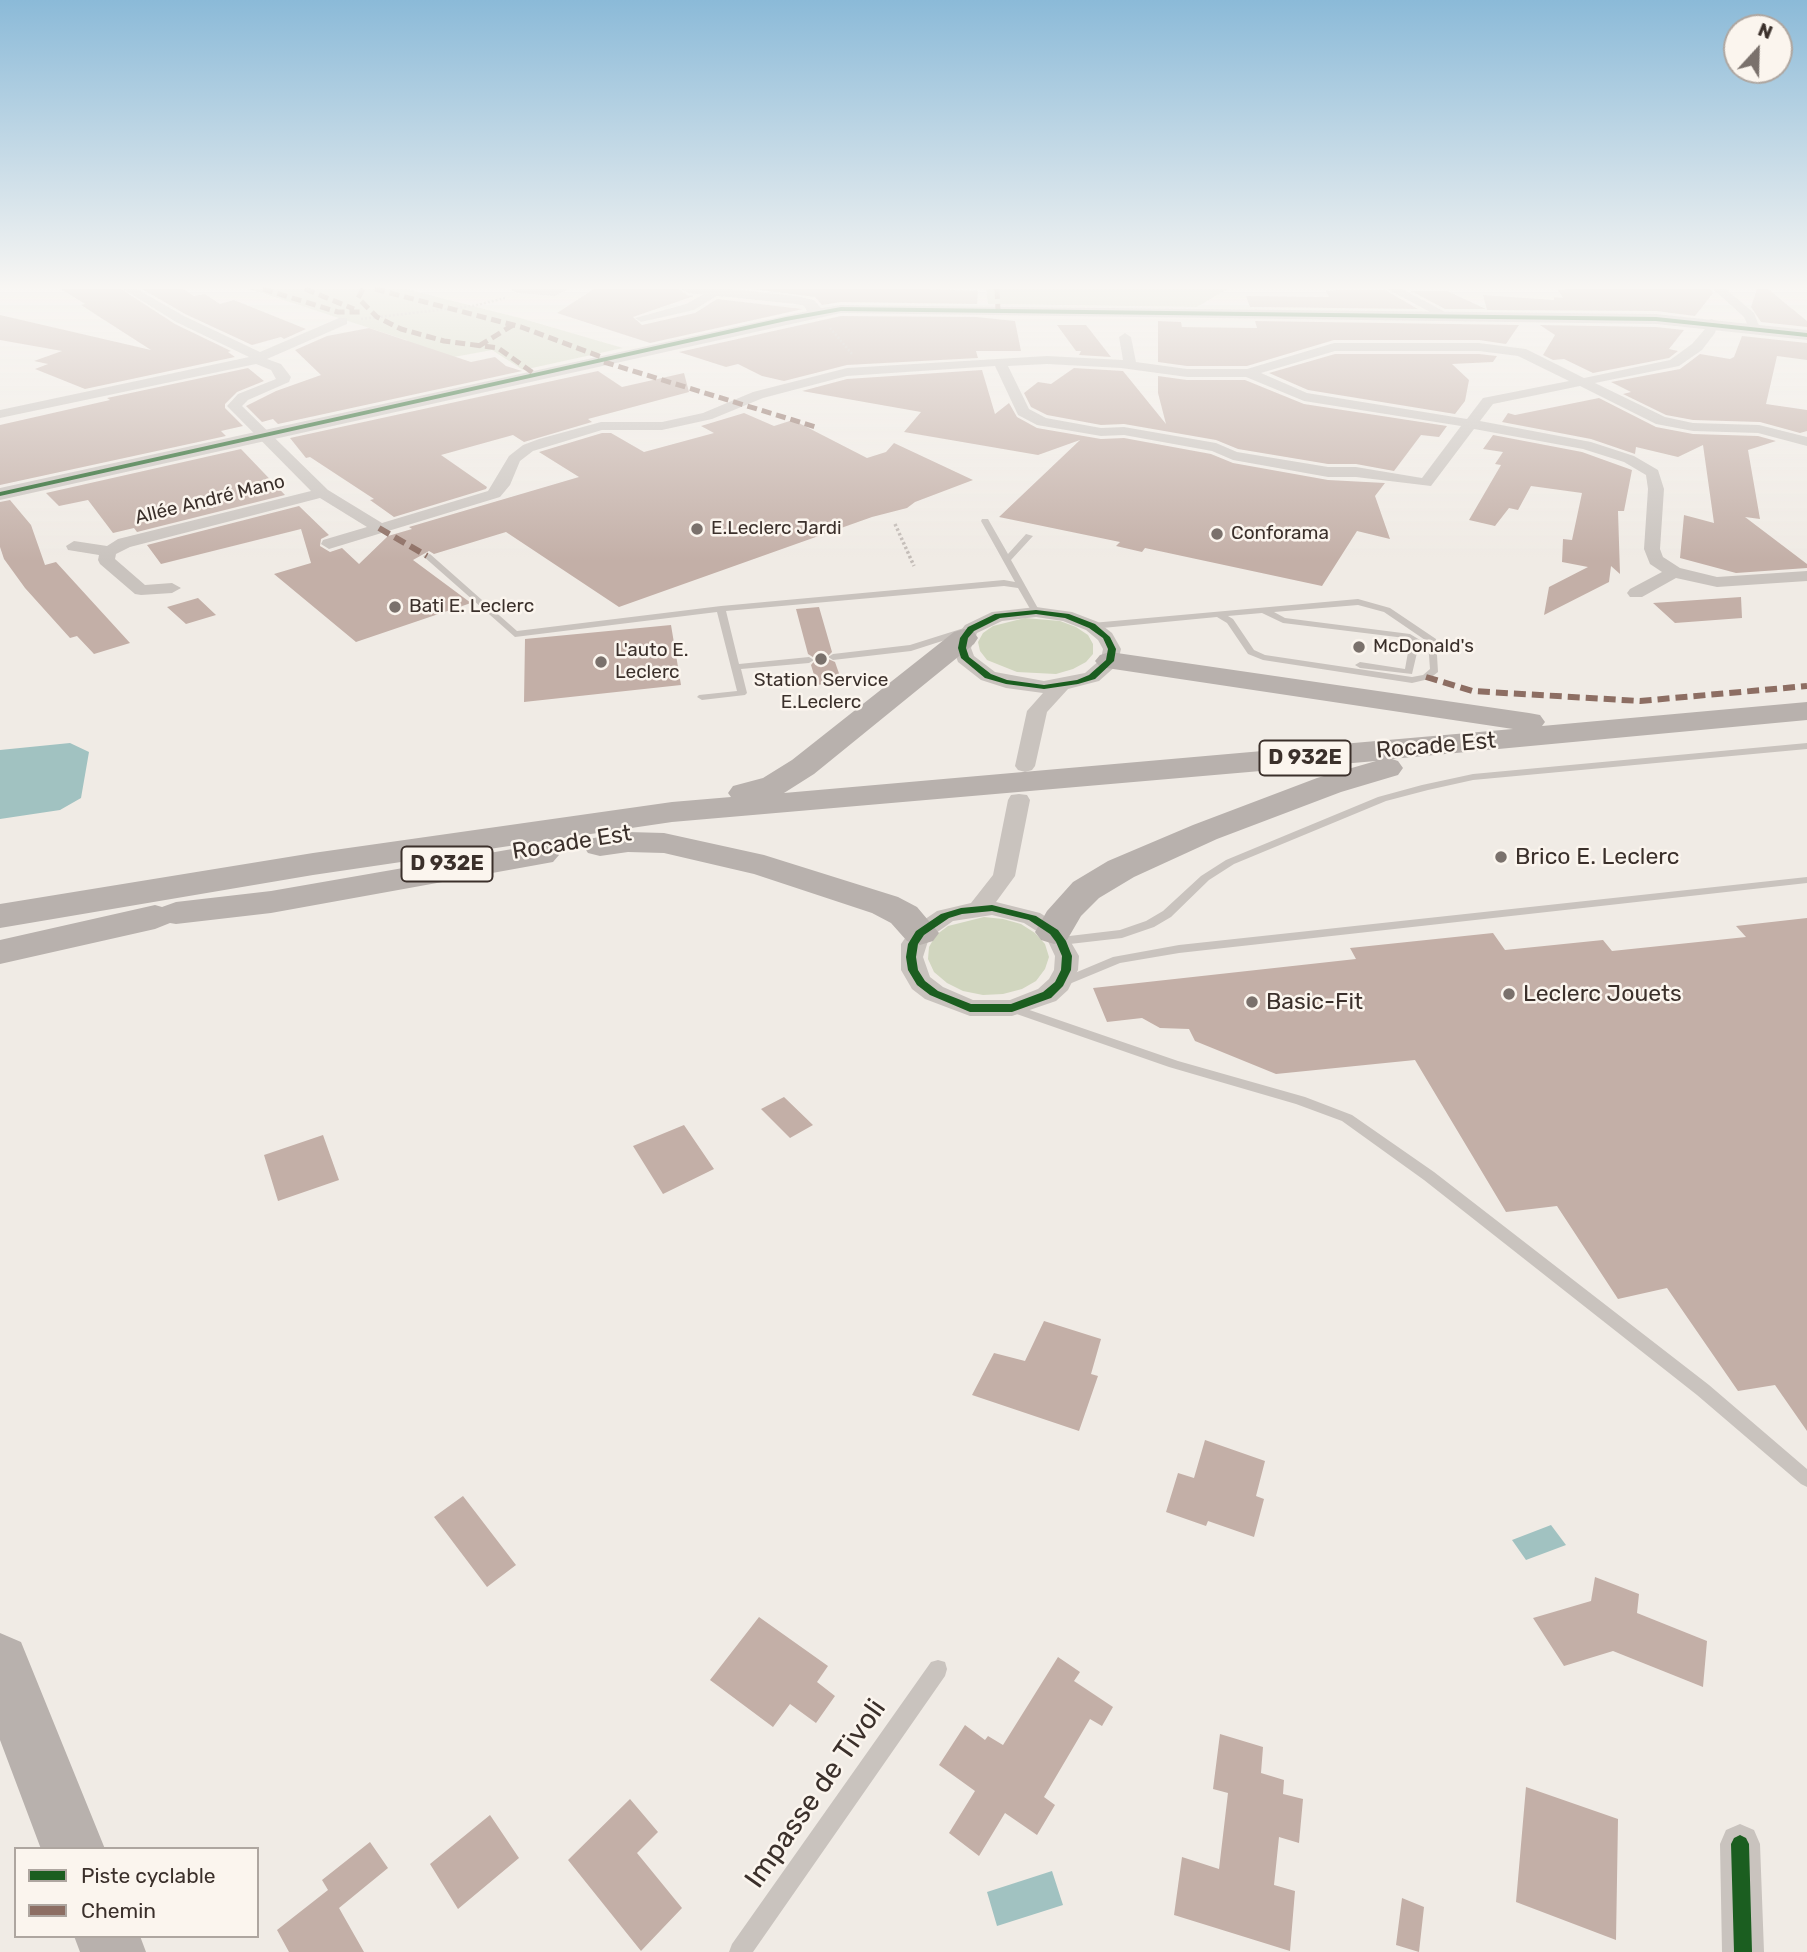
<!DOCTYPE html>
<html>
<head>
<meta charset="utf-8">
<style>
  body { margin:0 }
  #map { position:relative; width:1807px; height:1952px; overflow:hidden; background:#f0ebe5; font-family:Rubik,sans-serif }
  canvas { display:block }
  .legend { position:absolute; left:14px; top:1847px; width:245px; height:91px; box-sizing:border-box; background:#fbf5ee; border:2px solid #aea6a0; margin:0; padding:9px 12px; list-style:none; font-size:21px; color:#3b302b }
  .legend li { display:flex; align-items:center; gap:14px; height:35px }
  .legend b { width:35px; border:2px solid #aea6a0 }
  .north { position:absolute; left:1723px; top:14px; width:70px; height:70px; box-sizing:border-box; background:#fbf5ee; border:2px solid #aea6a0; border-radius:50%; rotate:22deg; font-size:19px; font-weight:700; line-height:28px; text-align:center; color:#3b302b }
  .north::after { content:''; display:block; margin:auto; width:24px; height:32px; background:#7a716c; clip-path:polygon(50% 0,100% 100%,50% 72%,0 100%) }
</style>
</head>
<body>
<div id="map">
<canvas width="1807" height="1952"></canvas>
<ul class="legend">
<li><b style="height:9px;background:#1b5e20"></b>Piste cyclable</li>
<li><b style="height:9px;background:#8d6e63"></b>Chemin</li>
</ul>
<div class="north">N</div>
</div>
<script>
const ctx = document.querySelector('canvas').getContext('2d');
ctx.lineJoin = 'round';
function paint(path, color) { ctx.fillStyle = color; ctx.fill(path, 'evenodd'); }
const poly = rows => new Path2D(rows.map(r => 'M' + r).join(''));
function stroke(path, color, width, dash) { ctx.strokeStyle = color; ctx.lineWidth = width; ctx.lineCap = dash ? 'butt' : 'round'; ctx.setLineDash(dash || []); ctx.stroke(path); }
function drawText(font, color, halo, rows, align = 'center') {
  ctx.font = font + ' Rubik,sans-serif'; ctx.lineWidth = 5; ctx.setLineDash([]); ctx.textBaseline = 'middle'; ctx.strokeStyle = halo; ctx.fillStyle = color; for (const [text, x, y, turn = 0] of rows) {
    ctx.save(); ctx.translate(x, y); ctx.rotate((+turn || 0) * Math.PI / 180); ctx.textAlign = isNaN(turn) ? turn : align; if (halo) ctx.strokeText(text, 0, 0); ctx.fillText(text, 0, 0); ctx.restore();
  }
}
const green = poly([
  [250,289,406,289,520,318,623,348,523,370,492,350,432,361,406,340],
  [986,289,1227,289,1197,307,988,304],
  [1025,618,1060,621,1076,627,1088,635,1093,644,1093,654,1086,662,1073,669,1056,674,1017,672,987,660,980,651,978,642,983,633,993,626],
  [984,917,1003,919,1021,924,1035,933,1045,944,1049,957,1045,969,1036,981,1022,989,1003,994,983,995,963,991,947,983,934,972,928,959,929,947,936,935,948,926]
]);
const water = poly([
  [70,743,89,752,81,798,60,810,0,819,0,750],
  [1551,1525,1566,1545,1526,1560,1512,1540],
  [1052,1871,1063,1905,997,1926,987,1892]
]);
const building = poly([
  [61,289,121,289,175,324,231,351,228,352,235,357,85,389,35,369,48,364,34,361,62,351,0,340,0,315,151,350,81,305,85,304],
  [142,289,183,289,194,296,205,294,220,304,234,300,306,329,284,339,281,337,252,345,185,314],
  [594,289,679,289,687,295,694,296,633,317,642,325,695,313,717,299,803,309,650,343,557,313],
  [754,289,925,289,978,291,977,304,841,302,822,305,815,297],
  [1566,289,1710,289,1713,293,1695,316,1656,311,1487,310,1483,295,1554,300,1554,297,1563,298,1558,290],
  [1757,289,1768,289,1807,321,1807,327,1761,322,1751,307],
  [1338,290,1385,290,1418,309,1250,307,1246,296,1329,297,1326,291],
  [1411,291,1447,291,1486,309,1445,309],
  [841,316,976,317,1015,321,1021,351,976,351,978,358,847,365,784,381,762,376,738,364,726,367,679,352],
  [1158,321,1181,322,1182,327,1257,328,1255,321,1519,325,1506,344,1479,340,1334,340,1247,366,1187,366,1158,362],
  [1057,325,1086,325,1111,357,1079,355,1081,351,1076,351],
  [1540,325,1656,327,1684,330,1669,349,1678,351,1669,358,1593,373,1564,359,1553,360,1543,355,1555,335],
  [369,328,471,362,495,357,506,366,522,371,278,424,273,419,262,422,246,406,276,391,321,375,295,350,327,336],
  [1742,336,1807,343,1807,360,1777,356,1766,404,1807,410,1807,431,1800,433,1760,422,1693,420,1666,415,1623,394,1631,392,1611,382,1680,369,1700,354,1730,359,1734,357],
  [1335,354,1479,354,1497,356,1493,362,1452,364,1469,380,1465,401,1455,414,1308,390,1269,373],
  [248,368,264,381,237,392,225,404,225,408,243,426,221,431,226,436,0,485,0,425,110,400,107,398],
  [1074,368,1123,371,1166,424,1158,393,1158,376,1187,380,1245,380,1304,404,1447,426,1439,437,1421,435,1394,471,1356,464,1328,464,1238,449,1216,440,1124,424,1101,425,1047,415,1031,407,1024,393,1038,382,1051,384],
  [982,370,995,414,1009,403,1017,417,1037,428,1101,439,1124,438,1211,454,1233,463,1328,480,1385,483,1375,496,1390,539,1357,531,1322,586,1145,548,1142,552,1116,546,1120,542,999,517,1080,440,1038,455,904,432,921,412,802,391,847,379],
  [598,371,622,387,684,373,689,392,588,419,592,422,524,442,513,435,441,455,487,487,486,489,394,517,370,500,374,499,310,457,306,458,290,438],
  [1599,398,1656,427,1693,434,1758,436,1776,441,1748,450,1760,519,1745,517,1807,564,1807,568,1736,573,1680,558,1684,515,1714,523,1703,445,1678,457,1636,447,1635,454,1591,439,1502,422,1508,413,1515,415],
  [744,413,774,426,793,420,867,458,886,452,894,443,973,480,915,502,907,508,872,517,619,607,506,532,434,554,429,551,413,560,471,603,356,642,274,574,311,563,301,529,161,564,147,545,299,506,329,535,321,539,320,546,330,552,342,548,359,564,388,536,412,529,409,527,579,477,539,452,602,433,611,433,644,452,714,433,701,426],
  [1493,435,1582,452,1632,470,1624,511,1618,511,1620,574,1611,566,1609,582,1544,615,1549,587,1588,567,1562,562,1563,539,1572,540,1582,493,1531,486,1518,510,1509,508,1495,526,1469,520,1501,465,1495,464,1503,452,1483,449],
  [241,449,285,495,137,532,134,528,113,533,88,500,59,506,46,493],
  [10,500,31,525,45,565,56,562,130,643,94,654,77,636,70,638,25,588,4,559,0,547,0,502],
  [1741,597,1742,618,1675,623,1653,603],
  [198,598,216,615,186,624,167,607],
  [819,607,832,652,826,658,835,662,842,682,817,685,811,665,816,659,808,654,796,609],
  [671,625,681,685,524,702,525,639],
  [1807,918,1807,1431,1775,1385,1738,1391,1667,1288,1618,1299,1557,1206,1506,1212,1415,1060,1276,1074,1195,1041,1189,1029,1160,1028,1142,1018,1107,1022,1093,988,1356,959,1350,948,1493,933,1505,950,1603,940,1612,951,1746,937,1736,926],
  [784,1097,813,1125,790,1138,761,1109],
  [684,1125,714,1169,663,1194,633,1146],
  [323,1135,339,1180,278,1201,264,1155],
  [1044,1321,1101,1339,1091,1374,1098,1376,1079,1431,972,1395,994,1353,1025,1361],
  [1205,1440,1265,1461,1256,1496,1264,1499,1254,1537,1208,1521,1206,1526,1166,1512,1178,1473,1194,1478],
  [463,1496,516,1565,487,1587,434,1517],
  [1595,1577,1639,1594,1637,1613,1707,1641,1703,1687,1613,1651,1564,1666,1533,1618,1591,1601],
  [759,1617,828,1666,817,1682,835,1696,816,1723,790,1704,773,1727,710,1680],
  [1058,1657,1080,1672,1074,1681,1113,1707,1102,1726,1090,1719,1044,1797,1055,1805,1037,1835,1005,1813,979,1856,949,1833,975,1791,939,1765,965,1725,985,1740,988,1736,1003,1745],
  [1220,1734,1263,1747,1261,1773,1284,1780,1283,1794,1303,1799,1299,1843,1279,1837,1274,1885,1295,1891,1290,1951,1174,1915,1182,1857,1219,1869,1228,1793,1213,1789],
  [1526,1787,1618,1819,1616,1940,1516,1902],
  [630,1799,658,1832,637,1853,682,1908,641,1951,568,1860],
  [490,1815,519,1858,458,1909,430,1864],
  [370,1842,388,1868,339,1908,364,1952,289,1952,277,1930,328,1890,322,1880],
  [1402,1898,1424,1907,1419,1952,1396,1945]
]);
const pathFar1 = poly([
  [361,319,473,306,505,298],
  [830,328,852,354]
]);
const path = poly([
  [895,524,914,566]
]);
const service = poly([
  [982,519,988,519,1008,554,1026,534,1033,536,1011,560,1040,612,1039,614,1033,614,1018,588,1004,586,726,611,739,664,809,657,814,660,809,663,741,669,747,693,745,695,702,700,697,697,699,695,737,691,717,612,515,637,423,556,430,554,517,631,721,606,1004,580,1015,582,981,521,982,519],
  [1358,599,1390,608,1436,639,1438,672,1429,679,1412,683,1263,660,1248,654,1227,623,1217,617,1092,629,1087,626,1092,623,1358,599],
  [1358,605,1384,612,1428,642,1430,669,1423,675,1412,677,1265,655,1254,650,1233,619,1228,616,1262,613,1283,623,1405,638,1410,641,1405,669,1360,662,1355,665,1360,668,1412,674,1420,640,1410,634,1285,618,1274,612,1358,605],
  [964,628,967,629,967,633,911,651,833,660,828,657,833,654,910,645,964,628],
  [1807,743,1807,749,1473,780,1428,790,1386,801,1234,864,1209,880,1171,917,1154,927,1122,938,1061,945,1055,941,1061,937,1120,930,1146,921,1163,911,1201,876,1226,860,1378,797,1422,785,1473,774,1807,743],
  [1807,877,1807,883,1179,953,1120,963,1062,987,1056,983,1058,980,1113,957,1179,945,1807,877],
  [1012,1004,1178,1061,1305,1097,1352,1115,1434,1172,1709,1385,1807,1469,1807,1487,1801,1484,1697,1395,1424,1180,1342,1121,1296,1104,1169,1067,1008,1011,1006,1008,1012,1004],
  [938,1660,945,1662,947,1669,945,1676,753,1952,729,1952,732,1944,931,1662,938,1660]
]);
const minor = poly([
  [123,289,137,289,184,316,260,352,339,318,347,318,347,324,267,359,281,364,291,377,289,382,248,400,242,406,328,490,382,523,488,491,509,456,523,445,539,439,601,422,662,422,703,413,753,392,847,368,1047,356,1123,360,1119,337,1125,333,1131,337,1136,362,1187,369,1247,369,1334,343,1479,343,1526,349,1584,378,1670,360,1692,344,1705,329,1708,320,1712,319,1718,323,1715,333,1702,350,1679,366,1595,383,1665,417,1693,423,1759,425,1807,437,1807,446,1758,433,1693,431,1656,424,1580,386,1493,404,1480,421,1591,442,1634,456,1658,470,1664,489,1660,549,1663,557,1680,568,1717,577,1807,571,1807,581,1717,587,1676,578,1642,597,1630,597,1627,593,1630,589,1662,572,1650,564,1644,549,1648,489,1646,475,1624,462,1583,449,1474,429,1431,486,1356,477,1328,477,1233,460,1212,451,1124,435,1101,436,1037,425,1018,415,995,366,847,376,763,398,712,419,662,430,602,430,533,451,520,461,510,485,500,497,329,549,321,544,323,540,367,527,320,498,130,547,116,554,115,559,145,585,172,583,181,588,172,593,141,595,135,594,100,564,98,560,99,555,68,550,66,546,74,541,107,546,118,539,311,491,227,406,238,394,276,379,271,370,256,364,0,418,0,410,249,357,176,322,123,289],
  [1335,351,1479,351,1518,356,1569,381,1483,398,1467,419,1307,393,1261,373,1335,351],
  [1047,364,1121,368,1187,377,1246,377,1304,401,1461,426,1422,478,1356,467,1328,467,1237,452,1216,443,1124,427,1101,428,1046,418,1029,409,1008,366,1047,364],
  [511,289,568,289,555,296,517,293,511,289],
  [713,289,728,289,694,310,641,322,635,318,686,304,713,289],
  [1387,289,1402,289,1453,316,1447,320,1443,319,1387,289],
  [1713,289,1726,289,1754,313,1760,328,1758,331,1750,331,1744,317,1713,289],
  [1036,607,1072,612,1098,622,1112,633,1121,649,1117,665,1099,681,1068,689,1047,712,1035,766,1032,770,1025,772,1018,770,1015,766,1027,711,1043,693,1006,688,981,680,958,662,953,648,955,638,965,625,992,612,1036,607],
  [1036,617,1063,621,1086,630,1098,640,1103,649,1101,659,1085,673,1044,681,995,672,974,656,971,648,977,633,1002,621,1036,617],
  [1019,794,1027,795,1030,800,1015,876,996,902,1040,913,1062,927,1079,956,1078,970,1068,990,1056,1001,1012,1016,970,1016,925,999,912,989,901,970,901,944,912,928,937,911,971,903,993,875,1008,800,1011,795,1019,794],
  [992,915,1024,923,1046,937,1055,956,1054,970,1049,979,1038,989,1010,1000,973,1000,943,987,930,977,923,957,929,938,953,921,992,915],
  [1740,1824,1754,1830,1760,1844,1764,1952,1722,1952,1720,1844,1726,1830,1740,1824]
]);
const tertiary = poly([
  [681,289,730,289,796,296,814,300,821,308,841,305,1656,314,1807,330,1807,340,1656,324,841,313,0,500,0,488,807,311,804,306,796,304,688,293,681,289]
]);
const primary = poly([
  [964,629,974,632,978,638,974,644,814,774,784,793,1513,729,1100,667,1095,661,1100,655,1110,652,1529,713,1540,715,1545,722,1542,726,1807,702,1807,720,1392,759,1398,761,1403,768,1398,775,1341,792,1217,839,1134,877,1099,898,1081,916,1067,940,1054,944,1041,940,1035,932,1047,911,1073,882,1108,861,1193,825,1317,778,1376,761,672,822,313,875,0,928,0,904,313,853,672,802,731,797,728,793,733,786,763,778,792,760,954,632,964,629],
  [628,832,664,833,764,855,898,897,917,907,939,933,933,941,920,945,907,941,891,923,872,913,754,874,664,853,628,852,600,856,588,853,583,846,588,839,628,832],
  [541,844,553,848,559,855,553,862,271,913,176,924,170,923,155,929,0,964,0,940,155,905,162,907,176,902,271,891,541,844],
  [0,1633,21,1642,105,1849,41,1849,0,1740,0,1633],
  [74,1936,140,1936,146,1952,80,1952,74,1936]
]);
const quietFar1 = poly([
  [263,289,338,312,364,312],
  [305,289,354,309],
  [363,289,358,298,377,317,401,329,444,341,498,348,536,375],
  [375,289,521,327,604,358],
  [997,289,998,310],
  [479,346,513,325],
  [604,362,819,428]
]);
const quiet = poly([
  [379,528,427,556],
  [1426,677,1472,691,1640,701,1807,686]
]);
const cycleway = poly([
  [841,307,1656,317,1807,333,1807,337,1656,321,841,311,786,321,0,496,0,492,786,317,841,307],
  [1036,610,1069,614,1095,624,1110,637,1116,649,1114,661,1095,679,1078,684,1044,689,1006,684,985,678,961,658,958,648,960,638,968,627,995,614,1036,610],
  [1036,614,1065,618,1089,628,1103,638,1108,649,1106,660,1089,675,1077,680,1044,685,1007,680,991,674,969,657,966,648,968,638,974,631,1000,618,1036,614],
  [992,905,1036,916,1058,930,1066,941,1072,956,1071,970,1063,986,1051,998,1012,1012,970,1012,930,995,917,985,908,970,906,957,908,944,916,931,941,914,961,908,992,905],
  [992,911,1029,920,1050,934,1056,942,1062,956,1061,970,1055,982,1043,992,1011,1004,971,1004,938,991,925,981,918,970,916,957,918,944,924,935,949,918,962,914,992,911],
  [1740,1835,1746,1838,1749,1844,1752,1952,1734,1952,1731,1844,1734,1838,1740,1835]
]);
const markers = [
  [697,529,7,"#7a716c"],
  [1217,534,7,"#7a716c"],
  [395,607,7,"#7a716c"],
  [1359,647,7,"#7a716c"],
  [821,659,7,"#7a716c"],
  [601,662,7,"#7a716c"],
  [1501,857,7,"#7a716c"],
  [1509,994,7,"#7a716c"],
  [1252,1002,7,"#7a716c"]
];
const farStreetnames = [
  ["Allée André Mano",210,500,-14]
];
const farPoinames = [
  ["E.Leclerc Jardi",711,529],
  ["Conforama",1231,534],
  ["Bati E. Leclerc",409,607],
  ["McDonald's",1373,647],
  ["L'auto E.",615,651],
  ["Leclerc",615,673],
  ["Station Service",821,681,"center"],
  ["E.Leclerc",821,703,"center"]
];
const shields = [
  [1305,758,91],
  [447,864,91]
];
const shieldNames = [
  ["D 932E",1305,758],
  ["D 932E",447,864]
];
const streetNames = [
  ["Rocade Est",1436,746,-5],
  ["Rocade Est",572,843,-9]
];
const poiNames = [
  ["Brico E. Leclerc",1515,857],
  ["Leclerc Jouets",1523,994],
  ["Basic-Fit",1266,1002]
];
const nearStreetnames = [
  ["Impasse de Tivoli",816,1794,-55]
];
paint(green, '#d1d6bf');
paint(water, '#a1c2c1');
paint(building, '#c3afa7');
stroke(pathFar1, '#c2bbb6', 2.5, [2, 2]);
stroke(path, '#c2bbb6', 3.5, [2.5, 2.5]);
paint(service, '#c9c3be');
paint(minor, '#c9c3be');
paint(tertiary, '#c9c3be');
paint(primary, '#b8b1ad');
stroke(quietFar1, '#8d6e63', 5, [10, 5]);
stroke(quiet, '#8d6e63', 6, [12, 6]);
paint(cycleway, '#1b5e20');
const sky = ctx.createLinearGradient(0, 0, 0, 562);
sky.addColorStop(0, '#8bbad8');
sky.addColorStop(0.51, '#f8f6f3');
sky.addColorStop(1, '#f8f6f300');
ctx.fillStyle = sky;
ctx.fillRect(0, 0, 1807, 562);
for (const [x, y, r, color] of markers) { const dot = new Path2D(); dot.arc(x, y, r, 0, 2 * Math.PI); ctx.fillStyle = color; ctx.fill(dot); stroke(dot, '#fbf5ee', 2.5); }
drawText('19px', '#3b302b', '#fbf5ee', farStreetnames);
drawText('19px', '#3b302b', '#fbf5ee', farPoinames, 'left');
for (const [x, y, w] of shields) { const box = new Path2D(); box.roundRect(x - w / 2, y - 17.5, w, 35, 5); ctx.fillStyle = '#fbf5ee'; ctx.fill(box); stroke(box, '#3b302b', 2); }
drawText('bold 21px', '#3b302b', null, shieldNames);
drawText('23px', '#3b302b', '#fbf5ee', streetNames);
drawText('23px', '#3b302b', '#fbf5ee', poiNames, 'left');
drawText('28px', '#3b302b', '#fbf5ee', nearStreetnames);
</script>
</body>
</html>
